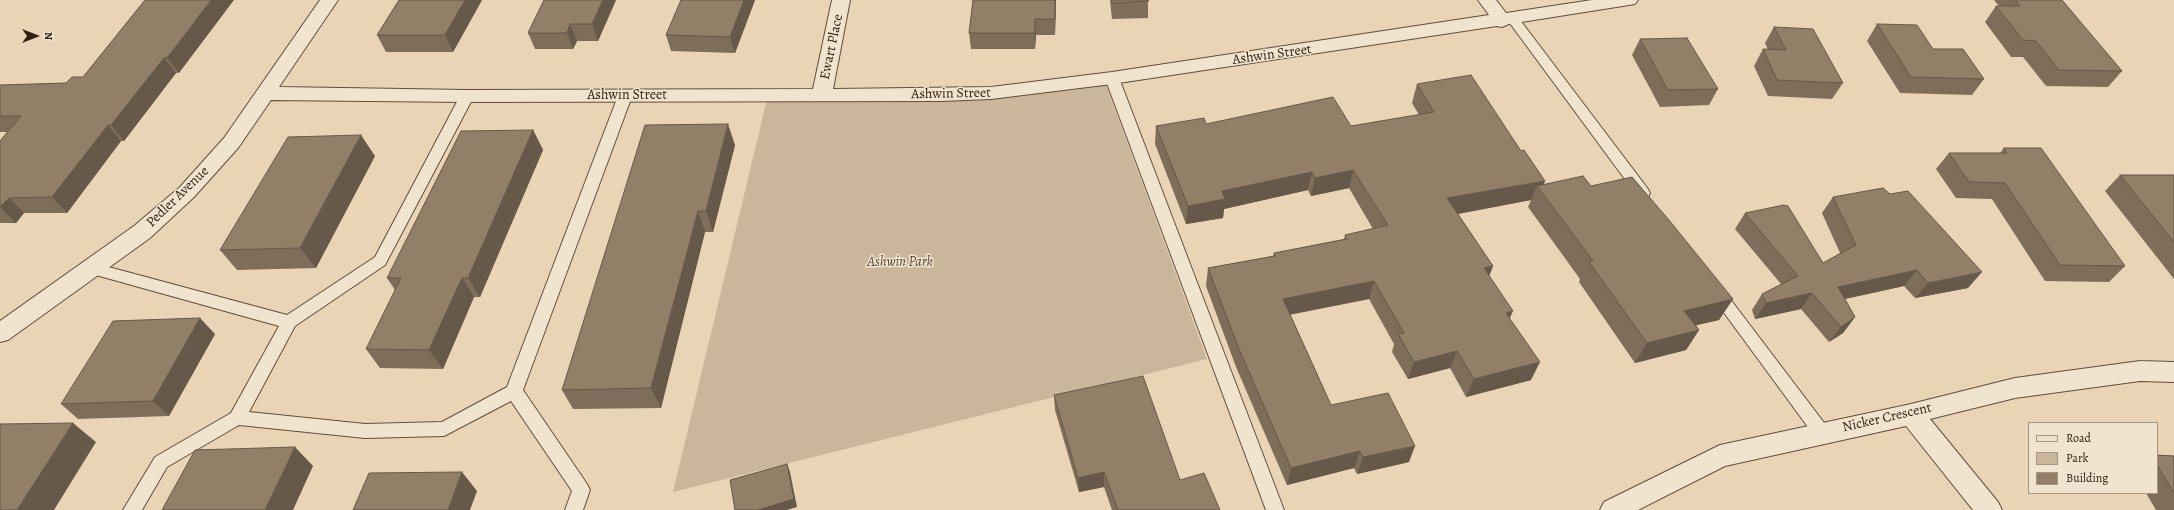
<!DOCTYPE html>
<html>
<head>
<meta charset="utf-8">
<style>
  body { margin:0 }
  #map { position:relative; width:2174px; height:510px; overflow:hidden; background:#e9d5b5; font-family:Alegreya,serif }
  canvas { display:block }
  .legend { position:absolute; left:2028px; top:422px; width:130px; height:72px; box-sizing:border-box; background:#f1e4cf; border:1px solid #a49685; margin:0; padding:5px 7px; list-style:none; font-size:12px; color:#312115 }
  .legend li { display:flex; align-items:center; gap:8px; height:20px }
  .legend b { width:20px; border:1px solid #a49685 }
  .north { position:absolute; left:16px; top:16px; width:40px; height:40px; -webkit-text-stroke:3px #f1e4cf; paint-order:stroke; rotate:90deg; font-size:11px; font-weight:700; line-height:16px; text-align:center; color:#312115 }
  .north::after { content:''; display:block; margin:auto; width:14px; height:18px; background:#312115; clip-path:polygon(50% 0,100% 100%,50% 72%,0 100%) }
</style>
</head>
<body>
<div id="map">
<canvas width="2174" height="510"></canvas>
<ul class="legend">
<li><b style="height:5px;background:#f1e4cf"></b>Road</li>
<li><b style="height:11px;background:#cab69a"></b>Park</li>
<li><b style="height:11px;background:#917f68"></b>Building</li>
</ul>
<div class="north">N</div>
</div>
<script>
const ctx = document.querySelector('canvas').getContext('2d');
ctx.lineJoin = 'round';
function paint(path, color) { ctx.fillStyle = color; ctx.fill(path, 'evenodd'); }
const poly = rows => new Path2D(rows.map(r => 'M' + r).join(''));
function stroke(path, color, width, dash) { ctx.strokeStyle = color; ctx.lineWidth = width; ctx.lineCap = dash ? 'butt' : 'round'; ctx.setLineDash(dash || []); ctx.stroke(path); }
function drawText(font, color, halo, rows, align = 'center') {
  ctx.font = font + ' Alegreya,serif'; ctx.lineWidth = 3; ctx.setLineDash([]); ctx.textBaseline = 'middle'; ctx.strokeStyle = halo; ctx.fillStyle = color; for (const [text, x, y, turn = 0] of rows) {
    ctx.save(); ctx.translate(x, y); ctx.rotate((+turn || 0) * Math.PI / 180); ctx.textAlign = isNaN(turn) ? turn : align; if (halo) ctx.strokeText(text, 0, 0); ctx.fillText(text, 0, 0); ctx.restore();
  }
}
const green = poly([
  [1104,79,1207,359,673,492,768,95,1015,96]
]);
const lane = poly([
  [1513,15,1517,16,1648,189,1650,193,1648,197,1638,197,1509,22,1507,19,1513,15],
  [1112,74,1119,78,1284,510,1266,510,1105,78,1112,74],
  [467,92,474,96,385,265,295,326,249,412,365,424,442,422,507,387,618,96,625,92,630,93,632,96,523,390,587,484,590,490,583,510,565,510,572,491,511,401,444,436,365,438,239,425,167,467,142,510,123,510,155,457,231,413,279,326,85,272,82,268,85,264,90,262,287,315,375,257,460,96,467,92],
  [1716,285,1721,287,1828,428,1830,433,1828,438,1822,440,1816,438,1711,295,1708,291,1711,287,1716,285]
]);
const street = poly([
  [320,0,338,0,279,87,467,90,813,89,832,0,850,0,833,89,991,87,1112,72,1489,15,1478,0,1496,0,1506,13,1592,0,1638,0,1635,4,1629,5,1509,24,1502,27,1497,26,1112,84,991,99,941,101,467,102,271,100,238,148,194,197,150,238,8,340,0,342,0,321,134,226,180,187,224,138,320,0],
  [2140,361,2174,362,2174,382,2140,381,2015,398,1930,419,1998,502,2002,510,1973,510,1906,426,1725,466,1638,510,1600,510,1604,502,1720,445,1911,404,2015,378,2140,361]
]);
const wall = poly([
  [145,0,179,73,176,73,124,141,121,141,67,213,24,213,16,223,0,223,0,141,7,132,0,132,0,85,66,83,83,77],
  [482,0,453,52,386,52,377,35],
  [544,0,616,0,598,41,577,41,573,49,535,49,528,33],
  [681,0,755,0,735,53,671,51,666,35],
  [973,0,1056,0,1055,35,1036,35,1035,49,971,49,969,33],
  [1110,0,1148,0,1148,18,1112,19],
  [1994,0,2062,0,2122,71,2108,87,2046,86,2023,57,2011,57,1985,22,1996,6,1999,6],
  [1877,24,1984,79,1972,95,1900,93,1867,41],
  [1774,27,1843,83,1832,99,1768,96,1754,66,1763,49,1768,50,1765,43],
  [1640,39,1718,89,1709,105,1660,107,1632,55],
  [1417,84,1521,151,1545,181,1543,185,1591,186,1733,299,1719,320,1696,325,1699,330,1686,350,1635,363,1579,282,1580,279,1528,207,1531,200,1458,214,1493,266,1489,276,1510,318,1531,380,1466,397,1450,368,1408,379,1392,352,1394,344,1369,299,1290,314,1331,405,1409,462,1357,474,1354,468,1287,485,1236,367,1206,286,1208,268,1273,256,1274,253,1344,239,1345,235,1373,229,1349,188,1311,196,1308,190,1224,209,1223,218,1186,224,1155,144,1156,126,1206,124,1351,126,1419,115,1412,103],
  [533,130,543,150,480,297,474,297,443,369,380,368,366,349,395,290,387,278],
  [735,145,713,232,705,232,661,408,573,409,562,390],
  [2004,148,2125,266,2109,282,2045,281,1992,199,1956,198,1936,169,1949,153,2000,153],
  [375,156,316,268,237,270,220,250],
  [2120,175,2174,175,2174,279,2105,191],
  [1833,197,1968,288,1915,298,1904,286,1845,299,1855,317,1843,333,1829,342,1801,309,1755,319,1752,310,1762,294,1781,284,1735,229,1745,213,1823,263,1840,253,1822,213],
  [215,334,169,416,78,419,61,404],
  [1054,395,1180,480,1220,510,1112,510,1104,487,1079,492,1055,410],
  [2157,455,2174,456,2174,510,2156,510,2146,493,2157,493]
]);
const shadedWall = poly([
  [211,0,234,0,179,73,167,58],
  [465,0,482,0,453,52,445,35],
  [603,0,616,0,598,41,592,24],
  [744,0,755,0,735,53,730,37],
  [1055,0,1056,0,1055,35],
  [1035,19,1036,35,1035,49],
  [570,24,577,41,573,49,567,33],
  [164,58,176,73,124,141,111,125],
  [728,124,735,145,713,232,706,211],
  [108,125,121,141,67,213,52,197],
  [533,130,543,150,480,297,468,278],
  [361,135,375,156,316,268,300,248],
  [1353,170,1349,188,1311,196,1315,178],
  [1312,172,1308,190,1224,209,1223,218,1186,224,1188,206,1222,191],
  [1545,181,1541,191,1537,186,1531,200,1441,217,1447,198],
  [9,198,24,213,16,223,0,207],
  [698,211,705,232,661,408,651,388],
  [1493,266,1486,284,1484,268],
  [1917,270,1904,286,1826,303,1838,287],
  [1982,272,1968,288,1915,298,1928,283],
  [462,278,474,297,443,369,429,350],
  [1374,281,1369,299,1279,317,1283,299],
  [1812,293,1801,309,1755,319,1766,303],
  [1733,299,1719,320,1672,331,1684,311],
  [1513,311,1505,329,1506,313],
  [1855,317,1843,333,1829,342,1841,327],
  [200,318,215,334,169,416,153,401],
  [1699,330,1686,350,1635,363,1647,343],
  [1457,351,1450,368,1408,379,1414,362],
  [1540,362,1531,380,1466,397,1474,379],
  [73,423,96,442,54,510,17,510],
  [1415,446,1409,462,1357,474,1363,457],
  [295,447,313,466,293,510,265,510],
  [1360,451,1354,468,1287,485,1291,468],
  [787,464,790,472,797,507,787,510,758,510],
  [462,472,477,491,470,510,448,510],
  [1104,472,1104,487,1079,492,1078,478]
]);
const building = poly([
  [145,0,211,0,167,58,164,58,111,125,108,125,52,197,9,198,0,207,0,141,21,116,0,116,0,85,66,83,72,77,83,77,145,0],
  [399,0,465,0,445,35,377,35,399,0],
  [544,0,603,0,592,24,570,24,567,33,528,33,544,0],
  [681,0,744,0,730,37,666,35,681,0],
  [973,0,1055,0,1055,19,1035,19,1035,33,969,33,973,0],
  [1112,0,1148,0,1149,1,1112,3,1112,0],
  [2015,0,2062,0,2122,71,2059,70,2036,41,2023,40,1996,6,2020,6,2015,0],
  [1877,24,1917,25,1933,49,1963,49,1984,79,1911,77,1877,24],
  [1774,27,1813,29,1843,83,1777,80,1763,49,1786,50,1774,27],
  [1687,38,1718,89,1668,90,1640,39,1687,38],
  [1471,75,1521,151,1524,150,1545,181,1447,198,1493,266,1484,268,1513,311,1506,313,1540,362,1474,379,1457,351,1414,362,1398,334,1404,333,1374,281,1283,299,1331,405,1388,393,1415,446,1363,457,1360,451,1291,468,1239,349,1208,268,1275,256,1274,253,1347,239,1345,235,1388,225,1353,170,1315,178,1312,172,1222,191,1225,199,1188,206,1156,126,1204,118,1206,124,1333,97,1351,126,1434,112,1417,84,1471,75],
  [728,124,706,211,698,211,651,388,562,390,645,125,728,124],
  [533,130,468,278,462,278,429,350,366,349,401,278,387,278,461,131,533,130],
  [361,135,300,248,220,250,288,137,361,135],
  [2004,148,2041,148,2125,266,2060,265,2005,183,1969,182,1949,153,2007,153,2004,148],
  [2120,175,2174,175,2174,242,2120,175],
  [1583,176,1591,186,1632,177,1669,220,1733,299,1684,311,1699,330,1647,343,1589,262,1593,261,1537,186,1583,176],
  [1883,188,1890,194,1908,191,1982,272,1928,283,1917,270,1838,287,1855,317,1841,327,1812,293,1766,303,1762,294,1798,276,1745,213,1784,205,1788,206,1823,263,1856,245,1833,197,1883,188],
  [200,318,153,401,61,404,113,321,200,318],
  [1143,376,1180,480,1204,473,1220,510,1118,510,1104,472,1078,478,1054,395,1143,376],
  [73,423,17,510,0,510,0,424,73,423],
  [295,447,265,510,162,510,195,450,295,447],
  [2157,455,2174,456,2174,493,2157,465,2157,455],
  [787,464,794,499,758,510,735,510,730,480,787,464],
  [462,472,448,510,353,510,369,473,462,472]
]);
const streetNames = [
  ["Ewart Place",832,47,-78],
  ["Ashwin Street",1272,55,-8],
  ["Ashwin Street",951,94,-1],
  ["Ashwin Street",627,96],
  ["Pedler Avenue",178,197,-44],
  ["Nicker Crescent",1887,418,-13]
];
const parkNames = [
  ["Ashwin Park",900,263]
];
paint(green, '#cab69a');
stroke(lane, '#5f4e3d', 2);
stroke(street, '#5f4e3d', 2);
paint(lane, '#f1e4cf');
paint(street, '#f1e4cf');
paint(wall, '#7d6d59');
paint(shadedWall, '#665949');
paint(building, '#917f68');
stroke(building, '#665949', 1);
drawText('14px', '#312115', '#f1e4cf', streetNames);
drawText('italic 14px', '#574636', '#f1e4cf', parkNames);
</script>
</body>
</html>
